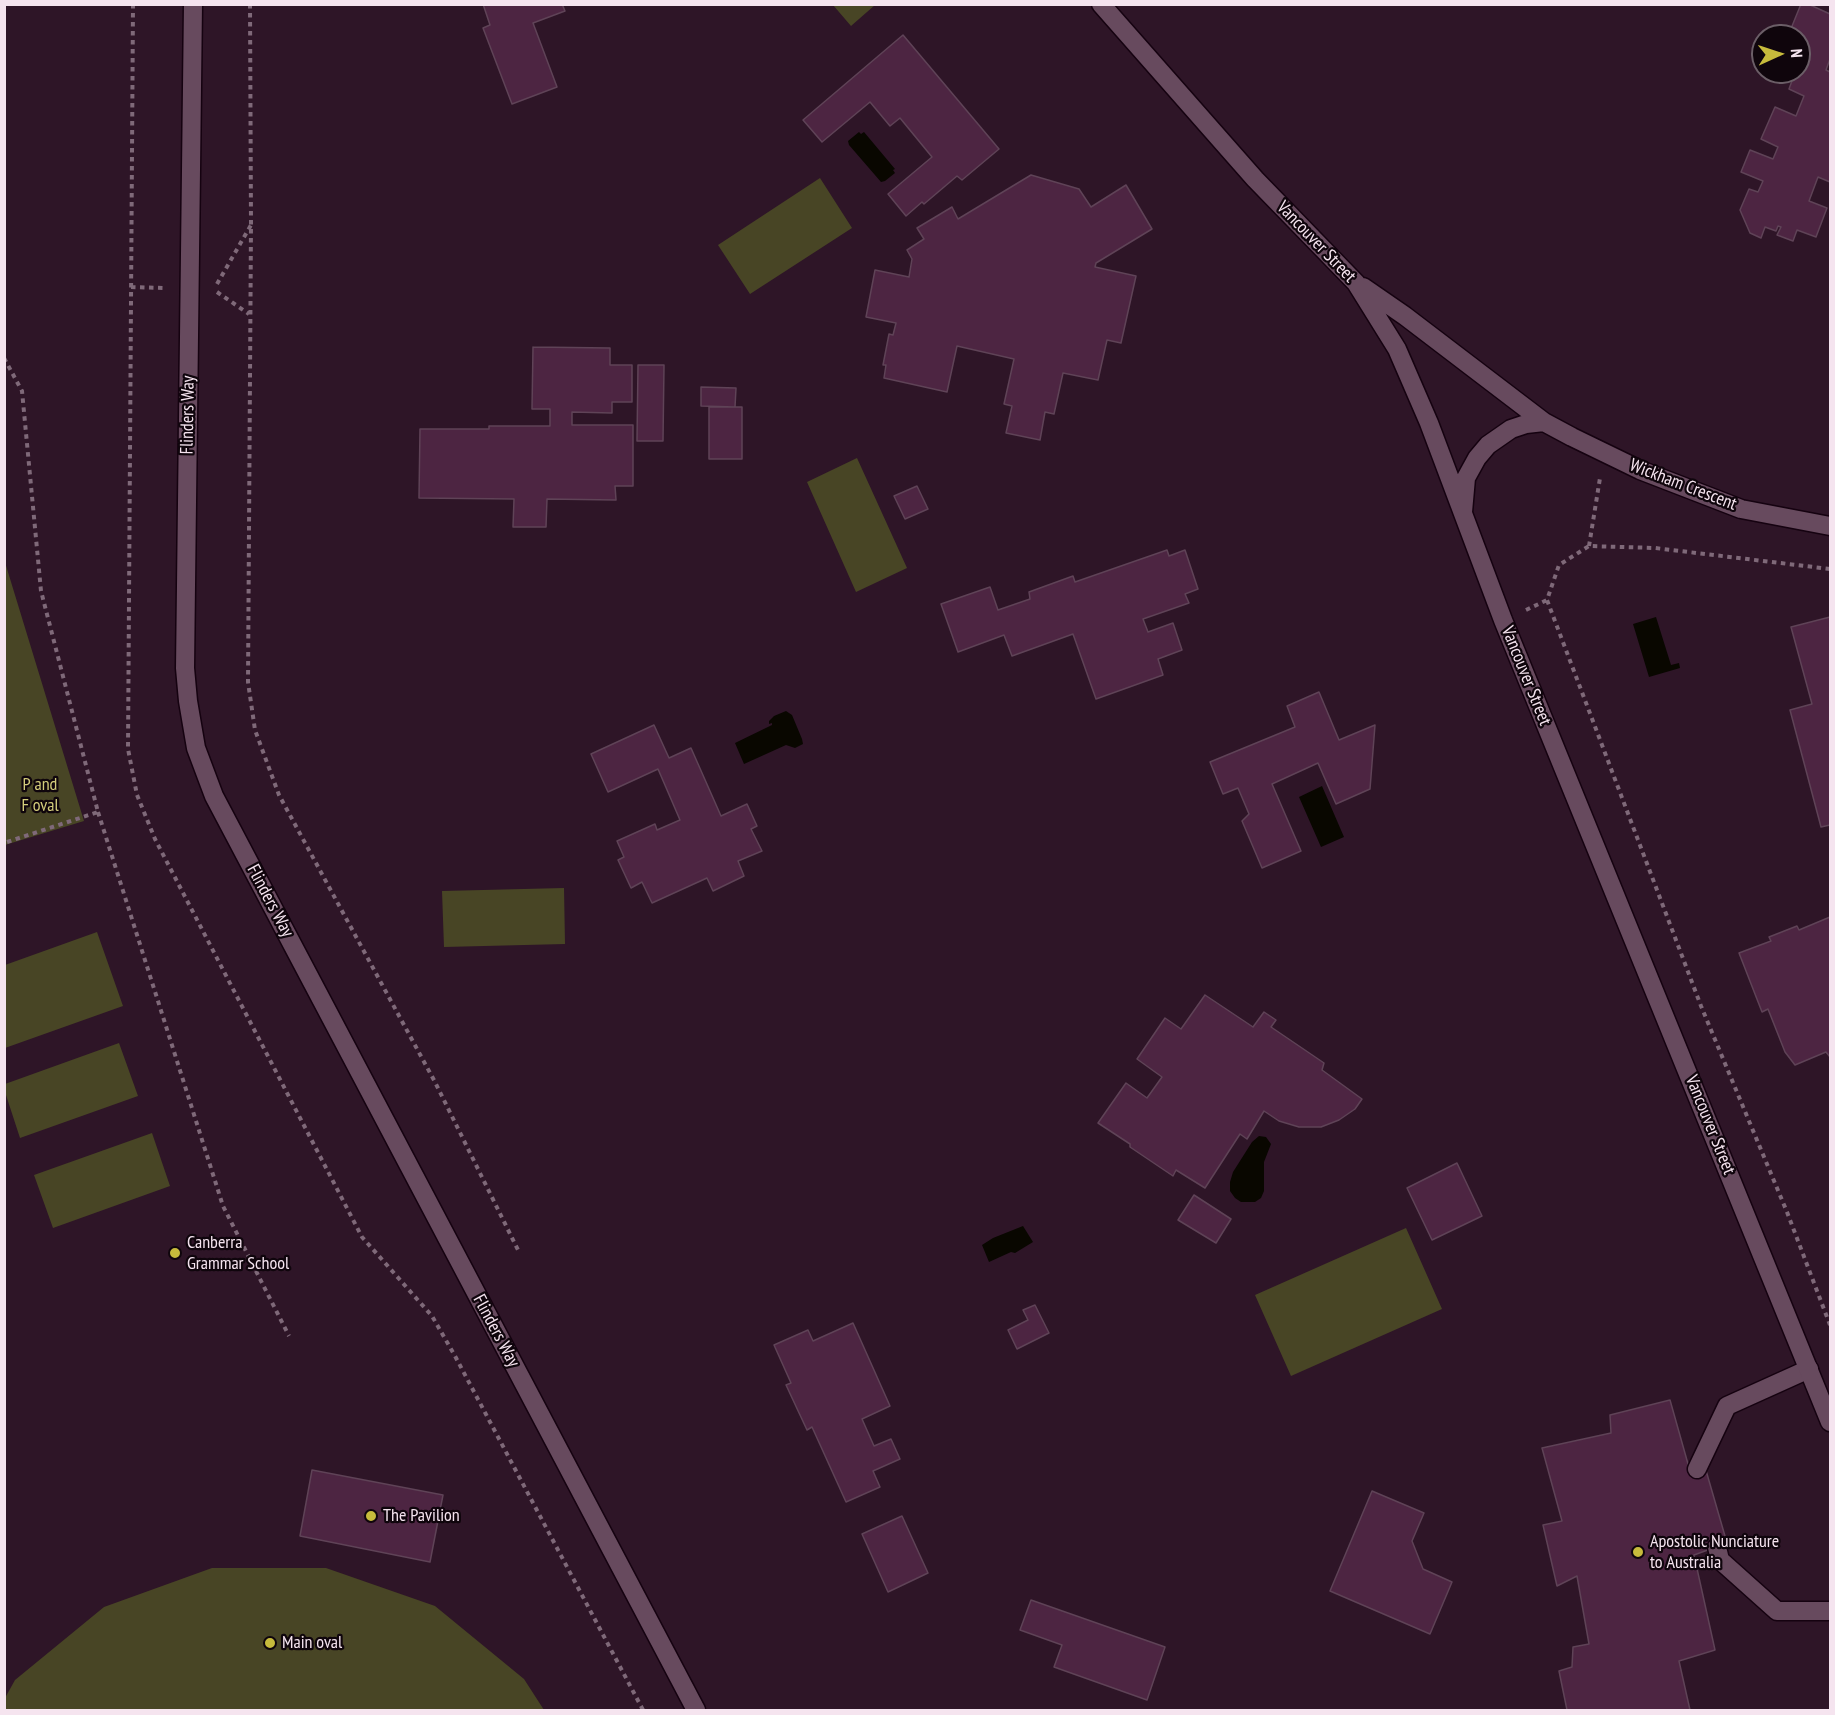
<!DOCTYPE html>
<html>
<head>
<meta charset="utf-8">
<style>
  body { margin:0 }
  #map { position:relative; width:1835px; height:1715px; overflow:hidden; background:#2e1527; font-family:"PT Sans Narrow",sans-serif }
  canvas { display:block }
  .frame { position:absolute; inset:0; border:6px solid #f5e4ef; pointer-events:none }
  .north { position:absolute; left:1751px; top:24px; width:60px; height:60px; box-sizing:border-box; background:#0f050c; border:2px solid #6b5e67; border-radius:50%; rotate:87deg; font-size:16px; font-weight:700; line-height:24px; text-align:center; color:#f5e4ef }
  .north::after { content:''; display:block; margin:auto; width:21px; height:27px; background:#c7bb3c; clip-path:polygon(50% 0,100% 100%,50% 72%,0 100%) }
</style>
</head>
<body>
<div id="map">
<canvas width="1835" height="1715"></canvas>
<div class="frame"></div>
<div class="north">N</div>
</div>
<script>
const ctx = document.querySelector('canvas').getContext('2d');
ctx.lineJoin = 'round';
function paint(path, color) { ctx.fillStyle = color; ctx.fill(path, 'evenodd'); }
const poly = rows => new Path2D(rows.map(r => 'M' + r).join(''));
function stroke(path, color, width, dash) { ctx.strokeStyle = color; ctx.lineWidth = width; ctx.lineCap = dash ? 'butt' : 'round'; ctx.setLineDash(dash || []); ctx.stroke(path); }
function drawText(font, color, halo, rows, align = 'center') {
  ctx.font = font + ' "PT Sans Narrow",sans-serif'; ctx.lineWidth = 4.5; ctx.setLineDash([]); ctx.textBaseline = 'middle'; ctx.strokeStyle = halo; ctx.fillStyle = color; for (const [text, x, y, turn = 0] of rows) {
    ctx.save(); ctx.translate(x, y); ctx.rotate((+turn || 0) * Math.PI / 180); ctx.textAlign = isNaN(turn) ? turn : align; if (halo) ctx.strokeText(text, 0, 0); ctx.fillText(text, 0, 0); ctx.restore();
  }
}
const green = poly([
  [833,5,875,5,851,26],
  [820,178,852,228,750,294,718,245],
  [857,458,907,568,856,592,807,482],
  [4,559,84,821,5,845,4,845],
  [564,888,565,944,444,947,442,891],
  [97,932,123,1006,5,1048,5,965],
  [119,1043,138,1096,20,1138,5,1092,5,1084],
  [152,1133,170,1186,53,1228,34,1175],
  [1406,1228,1442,1309,1291,1376,1255,1295],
  [212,1568,326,1568,435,1606,524,1679,544,1710,5,1710,5,1698,15,1680,104,1607]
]);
const water = poly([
  [859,132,861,134,864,132,895,169,893,170,895,173,885,181,881,182,849,145,848,141],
  [1656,617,1671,665,1679,663,1680,668,1649,677,1633,624],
  [786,711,792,715,802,739,803,744,795,748,786,745,744,764,735,743,772,725,772,723,769,724,769,721,774,716],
  [1322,786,1344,837,1321,847,1299,797],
  [1259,1136,1266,1137,1271,1144,1264,1162,1264,1191,1261,1198,1255,1202,1241,1202,1235,1198,1230,1191,1230,1182,1233,1172,1252,1142],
  [1023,1226,1033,1242,1015,1253,1011,1252,989,1262,982,1245,993,1238]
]);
const building = poly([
  [483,4,562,4,565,11,533,23,557,87,512,104,483,28,490,25,483,4],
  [1801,4,1808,4,1830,14,1830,59,1826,70,1830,72,1830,182,1818,177,1809,201,1827,208,1816,237,1797,230,1793,241,1777,235,1781,227,1778,226,1776,231,1765,227,1761,238,1750,233,1740,210,1749,189,1758,192,1763,181,1741,172,1750,150,1773,159,1778,147,1761,139,1775,107,1796,116,1804,96,1789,89,1793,78,1778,72,1799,72,1799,36,1788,36,1801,4],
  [903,35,999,149,962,180,957,176,924,204,922,202,906,216,888,194,932,157,900,118,890,126,870,102,822,142,803,120,903,35],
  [1031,175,1079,189,1091,207,1126,185,1152,229,1096,263,1095,267,1136,276,1121,343,1107,340,1098,380,1063,373,1054,414,1045,412,1040,440,1006,433,1012,406,1004,404,1014,359,957,346,947,392,884,378,886,365,883,365,889,334,893,335,896,323,866,317,875,270,909,277,912,259,907,250,924,239,917,228,952,207,958,219,1031,175],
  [533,347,610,348,610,365,632,365,632,402,612,402,612,413,572,412,572,425,633,425,633,486,615,486,616,500,547,499,546,527,513,527,514,499,419,498,420,429,489,429,489,426,550,426,550,409,532,409,533,347],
  [638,365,664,365,663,441,637,441,638,365],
  [701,387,736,388,735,407,701,406,701,387],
  [709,407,742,407,742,459,709,459,709,407],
  [917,486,928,509,905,519,894,496,917,486],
  [1167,550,1169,556,1185,550,1198,589,1185,594,1189,603,1143,619,1148,632,1173,623,1182,650,1158,659,1163,675,1096,699,1073,634,1012,656,1004,635,958,652,941,604,990,587,998,610,1030,599,1029,592,1073,576,1075,582,1167,550],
  [1830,617,1830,825,1821,827,1790,710,1812,704,1791,627,1830,617],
  [1319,692,1339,740,1375,725,1370,789,1336,804,1318,763,1272,784,1301,851,1262,868,1242,821,1249,814,1238,788,1223,794,1210,762,1295,727,1287,706,1319,692],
  [654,725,669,758,691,748,721,816,747,804,757,826,751,829,762,851,738,861,744,876,713,891,707,878,652,903,642,882,631,888,618,860,624,857,617,841,655,824,657,830,680,820,658,769,608,792,591,754,654,725],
  [1830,917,1830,1057,1826,1052,1795,1065,1785,1052,1768,1009,1762,1012,1739,953,1771,941,1769,937,1797,926,1799,930,1830,917],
  [1205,995,1253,1027,1264,1012,1276,1020,1271,1027,1324,1063,1322,1070,1362,1099,1355,1109,1339,1120,1321,1127,1299,1127,1279,1121,1264,1111,1247,1139,1240,1134,1205,1188,1176,1170,1173,1176,1130,1147,1130,1144,1098,1123,1126,1083,1147,1098,1162,1077,1137,1059,1165,1018,1181,1029,1205,995],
  [1457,1163,1482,1216,1432,1240,1407,1188,1457,1163],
  [1194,1195,1231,1219,1216,1243,1178,1220,1194,1195],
  [1035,1305,1049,1333,1017,1349,1008,1330,1028,1320,1023,1310,1035,1305],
  [853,1323,890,1406,862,1419,874,1446,891,1439,900,1459,873,1471,880,1487,846,1502,812,1427,807,1430,786,1385,791,1383,774,1345,808,1330,813,1341,853,1323],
  [1670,1400,1690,1471,1705,1467,1727,1543,1694,1555,1715,1650,1679,1661,1690,1710,1567,1710,1559,1671,1572,1667,1573,1647,1589,1644,1577,1576,1557,1586,1543,1525,1562,1521,1542,1448,1611,1433,1610,1415,1670,1400],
  [312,1470,443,1495,430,1562,300,1536,312,1470],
  [1372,1491,1424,1513,1412,1541,1423,1569,1452,1582,1430,1634,1330,1591,1372,1491],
  [902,1516,928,1573,888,1592,862,1534,902,1516],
  [1031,1600,1165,1647,1147,1700,1054,1667,1062,1645,1020,1630,1031,1600]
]);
const path = poly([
  [133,4,128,749,137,795,155,839,362,1237,432,1316,455,1356,643,1710],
  [250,4,251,224,248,682,255,730,279,795,435,1082,519,1252],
  [217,284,251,225],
  [131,287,165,288],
  [217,292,249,314],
  [4,358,22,391,41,591,98,812,4,843],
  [1589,546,1600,478],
  [1830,569,1655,548,1589,546,1559,565,1547,600,1701,1006,1787,1212,1830,1325],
  [1526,610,1547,600],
  [98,812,223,1206,289,1336]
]);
const lane = poly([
  [1697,1469,1727,1406,1809,1369],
  [1717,1547,1720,1560,1777,1611,1830,1611]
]);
const street = poly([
  [1101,4,1255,179,1356,283,1397,349,1429,423,1503,620,1830,1422],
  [1363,287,1405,316,1544,422,1572,437,1640,470,1741,509,1830,526],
  [1463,512,1466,478,1477,458,1488,445,1511,429,1526,424,1544,422]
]);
const secondary = poly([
  [193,4,185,668,188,701,196,748,214,796,696,1710]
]);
const markers = [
  [175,1253,6,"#c7bb3c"],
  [371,1516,6,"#c7bb3c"],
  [1638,1552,6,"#c7bb3c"],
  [270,1643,6,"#c7bb3c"]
];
const streetNames = [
  ["Vancouver Street",1316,242,46],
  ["Flinders Way",188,415,-89],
  ["Wickham Crescent",1683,485,21],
  ["Vancouver Street",1526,676,68],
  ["Flinders Way",270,901,62],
  ["Vancouver Street",1710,1125,68],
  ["Flinders Way",496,1331,62]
];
const parkNames = [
  ["P and",40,785],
  ["F oval",40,806]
];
const poiNames = [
  ["Canberra",187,1243],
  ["Grammar School",187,1264],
  ["The Pavilion",383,1516],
  ["Apostolic Nunciature",1650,1542],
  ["to Australia",1650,1563],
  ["Main oval",282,1643]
];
paint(green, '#484525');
paint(water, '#090700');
paint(building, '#4d2542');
stroke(building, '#5f4357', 1.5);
stroke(lane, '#150210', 21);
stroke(street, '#150210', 21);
stroke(secondary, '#150210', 21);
stroke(path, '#7f6979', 4, [4.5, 4.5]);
stroke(lane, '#674a5e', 18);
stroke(street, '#674a5e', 18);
stroke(secondary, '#674a5e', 18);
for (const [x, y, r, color] of markers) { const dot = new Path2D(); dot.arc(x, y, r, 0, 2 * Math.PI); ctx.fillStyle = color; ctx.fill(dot); stroke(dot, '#0f050c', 2); }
drawText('18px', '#f5e4ef', '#0f050c', streetNames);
drawText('18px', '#d3cc7b', '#0f050c', parkNames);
drawText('18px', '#f5e4ef', '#0f050c', poiNames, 'left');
</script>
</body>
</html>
